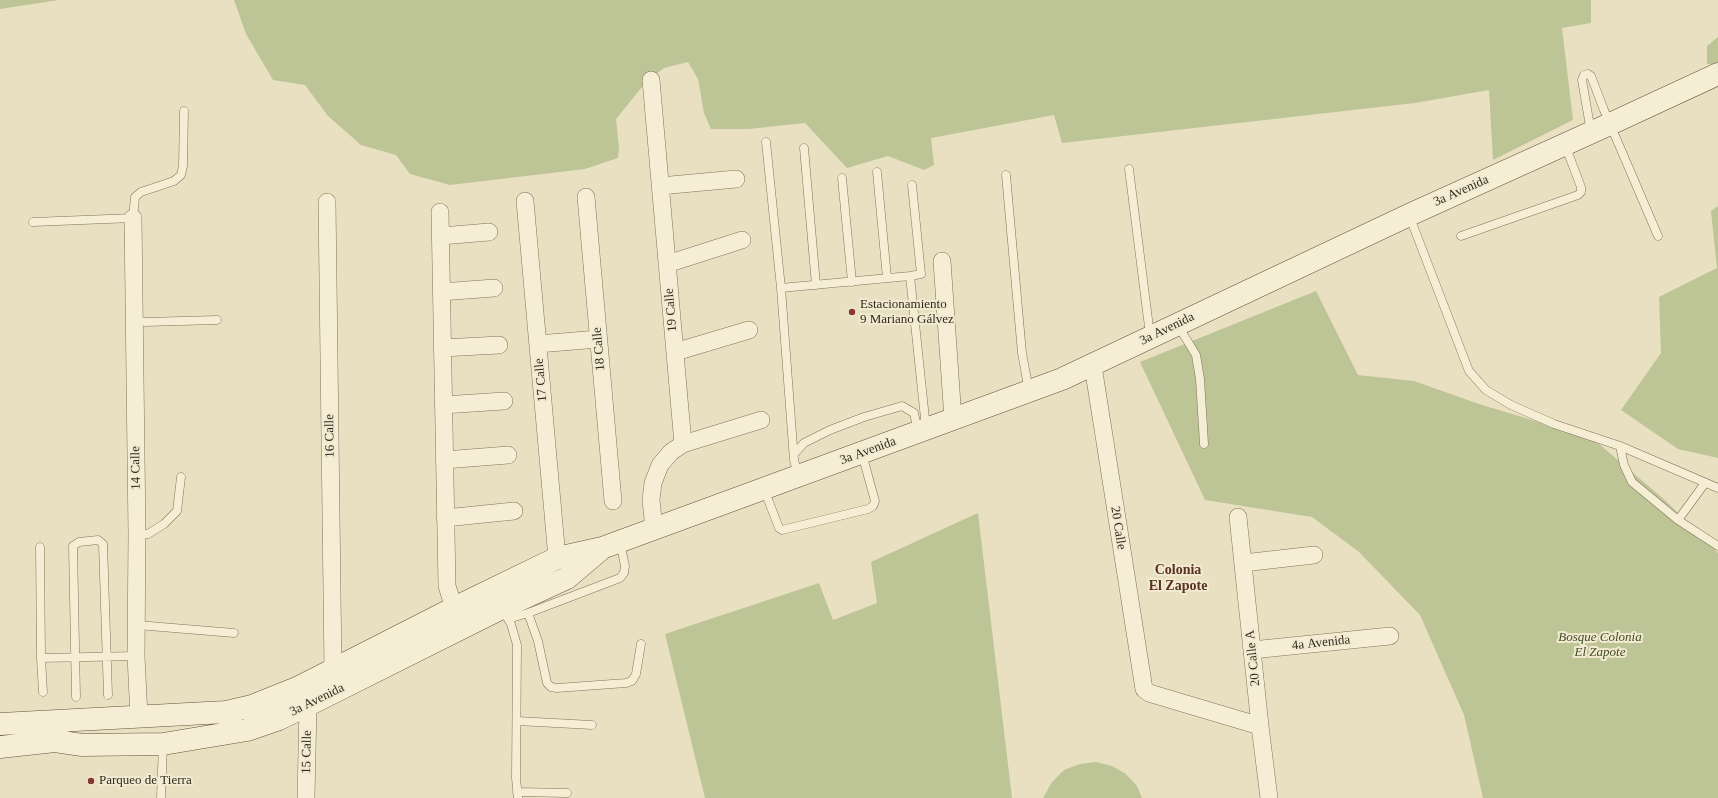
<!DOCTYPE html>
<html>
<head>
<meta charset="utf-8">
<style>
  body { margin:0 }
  canvas { display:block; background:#e9e0c2 }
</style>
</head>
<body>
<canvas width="1718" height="798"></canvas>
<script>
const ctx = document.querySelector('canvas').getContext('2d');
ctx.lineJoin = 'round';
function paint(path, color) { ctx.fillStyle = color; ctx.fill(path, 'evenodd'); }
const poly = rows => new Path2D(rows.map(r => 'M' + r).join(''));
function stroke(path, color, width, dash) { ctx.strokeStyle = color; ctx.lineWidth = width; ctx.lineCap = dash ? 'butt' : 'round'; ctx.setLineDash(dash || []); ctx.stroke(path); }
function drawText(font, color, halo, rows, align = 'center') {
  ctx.font = font + ' "Times New Roman",serif'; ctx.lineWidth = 4; ctx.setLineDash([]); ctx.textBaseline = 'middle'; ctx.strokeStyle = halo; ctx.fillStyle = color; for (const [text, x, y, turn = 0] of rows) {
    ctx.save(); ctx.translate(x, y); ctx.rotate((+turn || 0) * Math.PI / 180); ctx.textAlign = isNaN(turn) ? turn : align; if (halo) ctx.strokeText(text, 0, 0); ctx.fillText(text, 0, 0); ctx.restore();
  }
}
const green = poly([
  [0,0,59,0,0,9],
  [234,0,1591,0,1591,23,1562,28,1573,120,1493,160,1489,90,1415,103,1062,143,1054,115,931,138,934,165,924,170,888,156,847,168,805,123,749,129,711,129,704,113,698,79,688,62,664,68,646,82,616,119,619,148,618,158,585,169,450,185,410,174,396,155,361,145,328,116,305,85,273,80,246,34],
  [1718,37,1718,64,1707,64,1707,46],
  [1718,206,1718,458,1678,449,1621,410,1661,353,1659,297,1717,268,1711,211],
  [1316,291,1358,375,1414,381,1479,404,1592,438,1666,501,1718,553,1718,798,1483,798,1464,715,1420,615,1359,552,1312,517,1205,500,1140,362],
  [978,513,1012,798,705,798,665,634,819,583,833,620,877,603,871,562],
  [1096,762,1112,766,1126,774,1137,786,1142,798,1043,798,1052,782,1064,770,1080,764]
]);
const lane = poly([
  [1591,132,1582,80,1584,75,1588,74,1591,76,1604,110,1658,236],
  [766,142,781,288,794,460,798,476],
  [804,148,816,285],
  [1129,169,1150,335],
  [877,172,887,278],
  [1006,175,1022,353,1029,391],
  [842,178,852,282],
  [1409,215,1469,371,1486,390,1511,405,1554,424,1620,446,1718,488],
  [33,222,133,218,135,197,141,192,174,181,181,175,183,166,184,111],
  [1461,236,1578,195,1581,192,1581,187,1565,145],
  [910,276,926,428],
  [781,288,910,276,921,274,912,185],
  [134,320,145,322,217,320],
  [1177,324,1196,355,1200,379,1204,444],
  [1620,446,1624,465,1632,482,1678,520,1718,546],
  [794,454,804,443,830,430,864,417,902,406,914,413,918,432],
  [764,489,779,528,782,530,868,509,873,506,875,501,862,454],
  [1678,520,1705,483],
  [137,534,148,534,164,524,177,511,181,477],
  [40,547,41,658,43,692],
  [502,609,511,624,517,645,516,778,518,798],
  [528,613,538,641,547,683,551,687,557,688,626,683,632,681,636,674,641,644],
  [508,619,528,613,620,578,624,573,625,566,620,542],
  [137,625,234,633],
  [41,658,136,656],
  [76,697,73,546,79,542,98,540,103,544,108,695],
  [517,721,592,725],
  [517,792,567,793],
  [161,798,163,745]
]);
const street = poly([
  [651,80,683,444],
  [660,186,736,179],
  [586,197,613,501],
  [525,201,557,558],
  [327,202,333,670],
  [440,212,447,586,454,608],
  [133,218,137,534,136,656,139,717],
  [441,236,489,232],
  [942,261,953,419],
  [667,264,742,240],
  [441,292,494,288],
  [538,344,598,339],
  [442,348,499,345],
  [675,352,749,330],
  [1093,366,1144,689,1149,693,1260,726],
  [443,405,504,401],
  [444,460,508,455],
  [1238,517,1260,726,1269,798],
  [445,518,514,511],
  [654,529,651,500,653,483,660,465,671,452,683,444,761,420],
  [1243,563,1314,555],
  [1252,650,1390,636],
  [306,798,308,705]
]);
const secondary = poly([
  [0,724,226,712,252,706,297,688,454,608,557,558,602,548,1062,379,1409,215,1610,124,1718,74],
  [0,747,55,741,82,745,163,744,247,730,279,719,308,705,502,608,567,578,600,550]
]);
const markers = [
  [852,312,4,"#893731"],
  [91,781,4,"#893731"]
];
const streetNames = [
  ["3a Avenida",1461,191,-24],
  ["19 Calle",671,310,-95],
  ["3a Avenida",1167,329,-26],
  ["18 Calle",599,349,-95],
  ["17 Calle",541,380,-95],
  ["16 Calle",330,436,-91],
  ["3a Avenida",868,451,-20],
  ["14 Calle",136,468,-91],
  ["20 Calle",1118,528,81],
  ["4a Avenida",1321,643,-6],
  ["20 Calle A",1253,658,-96],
  ["3a Avenida",317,700,-26],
  ["15 Calle",307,752,-89]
];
const poiNames = [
  ["Estacionamiento",860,305],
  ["9 Mariano Gálvez",860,320],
  ["Parqueo de Tierra",99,781]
];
const parkNames = [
  ["Bosque Colonia",1600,638],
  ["El Zapote",1600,653]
];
const neighbourhoodNames = [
  ["Colonia",1178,570],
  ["El Zapote",1178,586]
];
paint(green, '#bdc597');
stroke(lane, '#81725b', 9);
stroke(street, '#81725b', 18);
stroke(secondary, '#62533e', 23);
stroke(lane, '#f5edd4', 8);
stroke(street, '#f5edd4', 17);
stroke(secondary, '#f5edd4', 22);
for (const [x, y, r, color] of markers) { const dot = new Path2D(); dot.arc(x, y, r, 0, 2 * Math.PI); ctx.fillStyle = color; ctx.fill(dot); stroke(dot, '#f1ead1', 1.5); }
drawText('13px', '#32291e', '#f1ead1', streetNames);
drawText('13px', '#32291e', '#f1ead1', poiNames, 'left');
drawText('italic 13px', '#404c26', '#f1ead1', parkNames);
drawText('bold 14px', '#5a3122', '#f1ead1', neighbourhoodNames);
</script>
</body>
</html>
